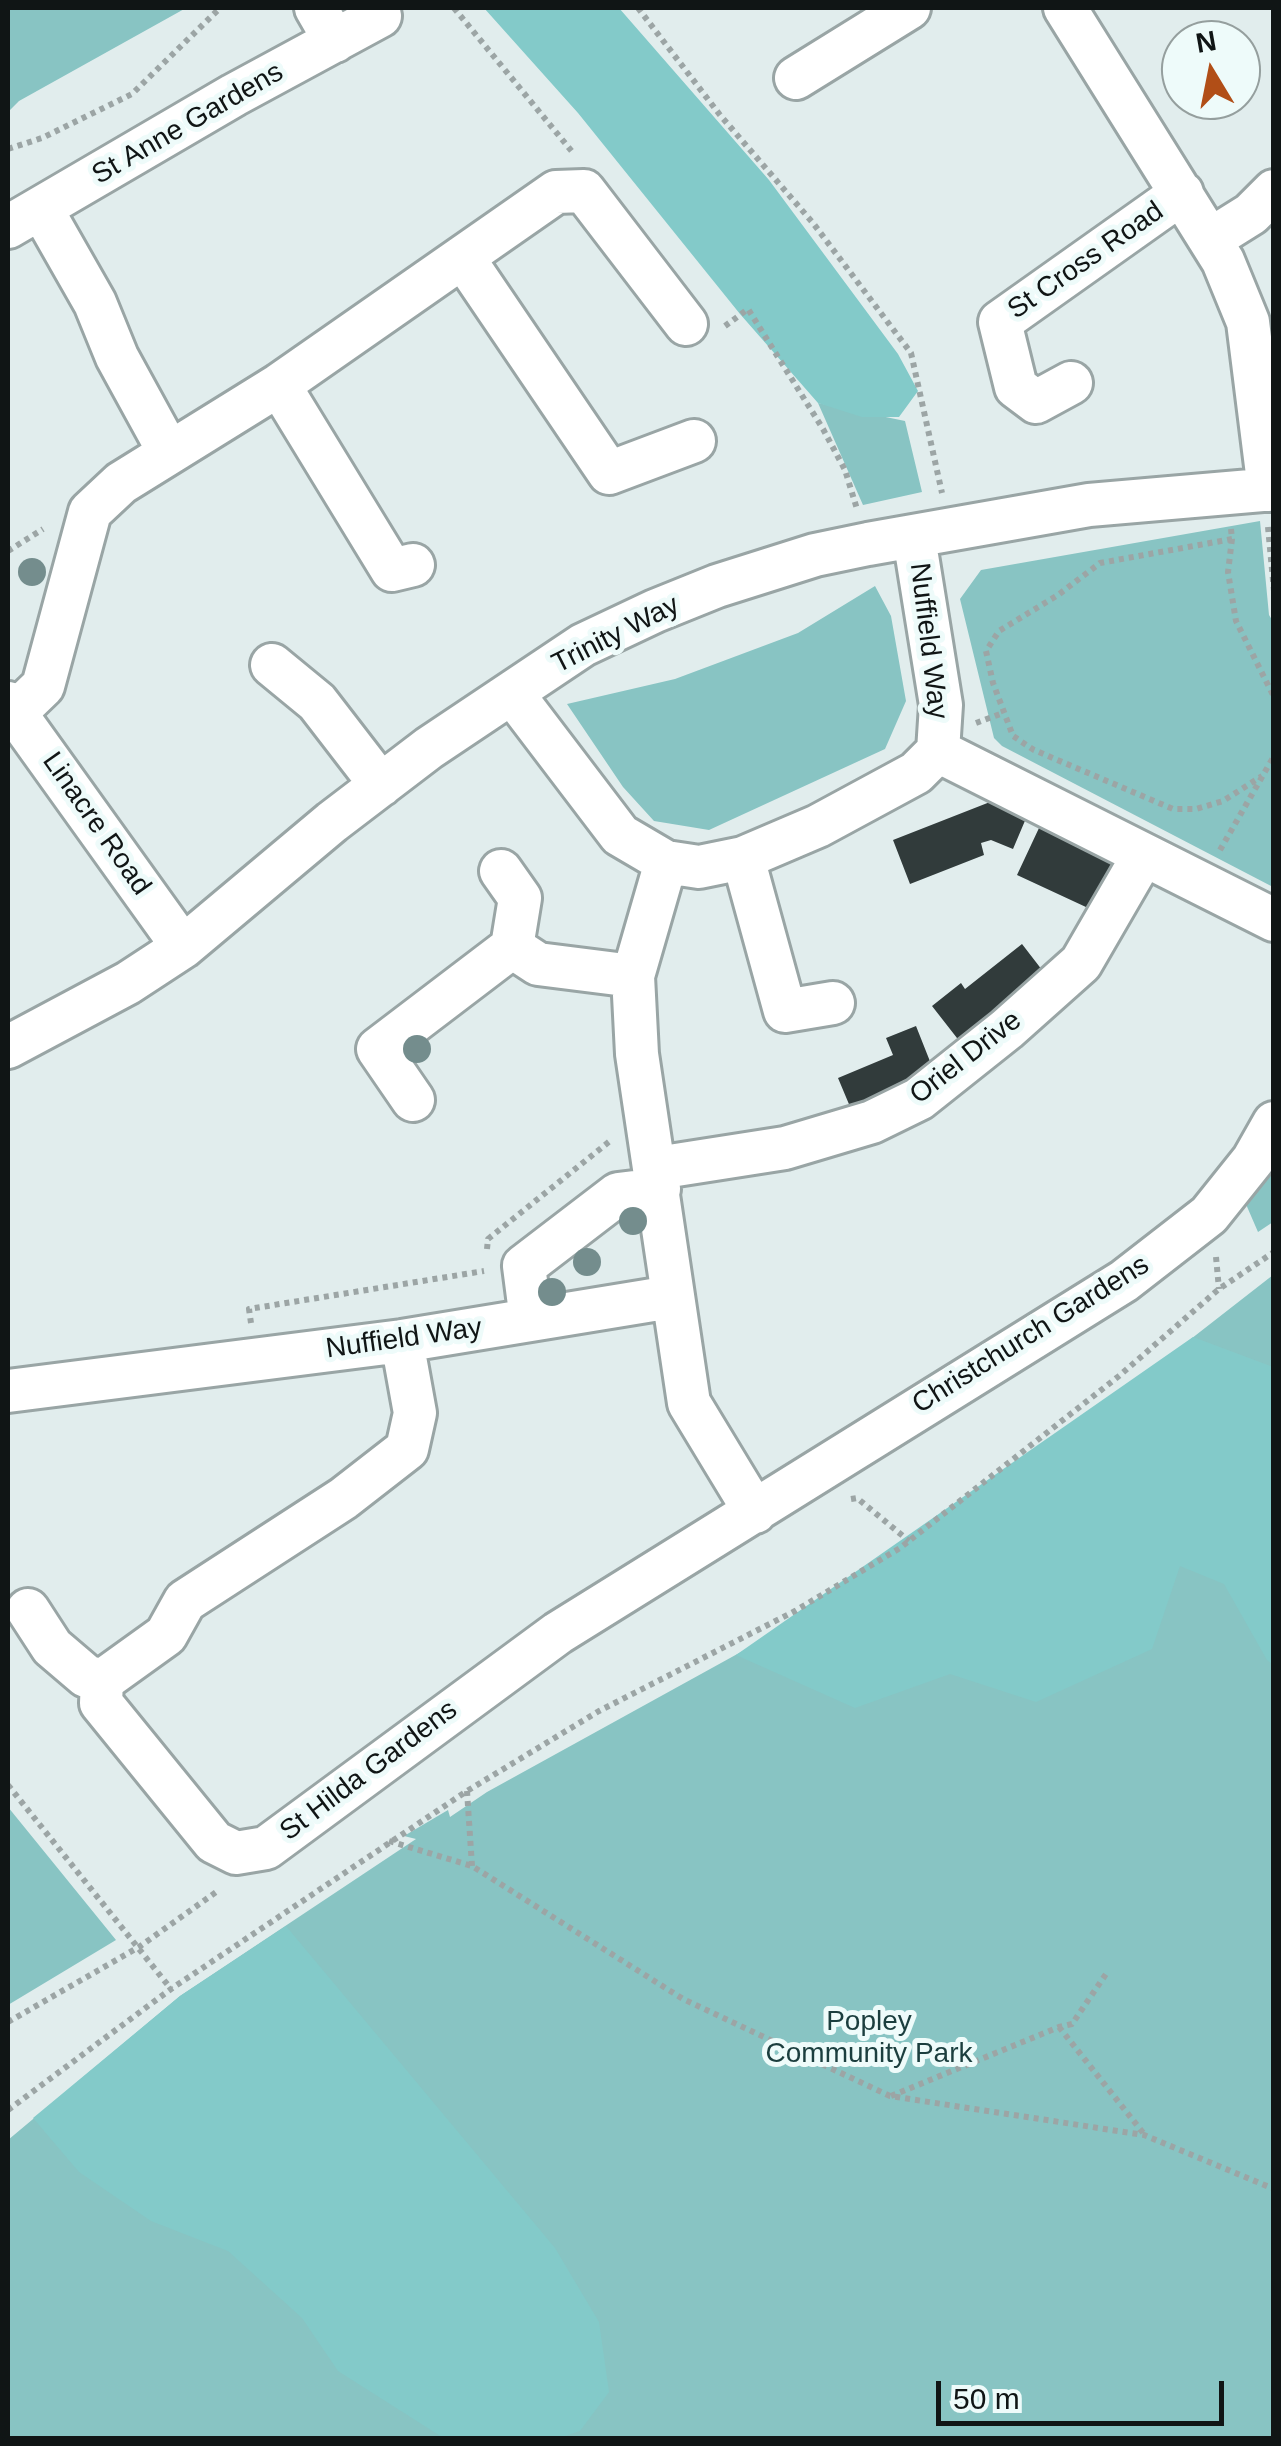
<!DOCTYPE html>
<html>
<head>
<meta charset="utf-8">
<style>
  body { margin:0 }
  #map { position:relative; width:1281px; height:2446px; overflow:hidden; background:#e1eded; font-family:Arial,sans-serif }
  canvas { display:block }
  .frame { position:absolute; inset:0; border:10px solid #101515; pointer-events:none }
  .north { position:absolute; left:1161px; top:20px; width:100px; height:100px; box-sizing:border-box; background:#eefbfa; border:2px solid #959f9e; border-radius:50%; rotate:350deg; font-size:28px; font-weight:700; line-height:40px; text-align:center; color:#101515 }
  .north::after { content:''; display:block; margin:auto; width:35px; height:45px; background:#b14e17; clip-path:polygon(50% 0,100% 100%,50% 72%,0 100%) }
  .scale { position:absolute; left:936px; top:2381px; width:288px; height:45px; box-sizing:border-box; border:5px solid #101515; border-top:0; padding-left:12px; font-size:30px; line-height:35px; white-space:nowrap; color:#101515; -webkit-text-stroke:8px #eefbfa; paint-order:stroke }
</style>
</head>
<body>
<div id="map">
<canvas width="1281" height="2446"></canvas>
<div class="frame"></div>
<div class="north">N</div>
<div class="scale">50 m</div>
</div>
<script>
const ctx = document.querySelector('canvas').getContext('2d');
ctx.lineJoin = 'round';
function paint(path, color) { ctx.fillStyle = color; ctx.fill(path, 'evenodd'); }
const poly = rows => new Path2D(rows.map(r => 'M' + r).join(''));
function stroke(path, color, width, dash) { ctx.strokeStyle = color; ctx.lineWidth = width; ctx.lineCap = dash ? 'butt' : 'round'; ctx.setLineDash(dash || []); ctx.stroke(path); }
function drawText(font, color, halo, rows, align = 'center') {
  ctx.font = font + ' Arial,sans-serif'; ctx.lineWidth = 10; ctx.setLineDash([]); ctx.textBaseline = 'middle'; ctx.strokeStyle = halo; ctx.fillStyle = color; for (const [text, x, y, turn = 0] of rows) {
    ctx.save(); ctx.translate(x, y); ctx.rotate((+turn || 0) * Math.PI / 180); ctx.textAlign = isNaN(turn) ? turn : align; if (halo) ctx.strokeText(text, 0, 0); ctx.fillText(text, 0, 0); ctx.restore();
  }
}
const green = poly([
  [8,8,186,8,19,101,8,112],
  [818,403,905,421,922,492,863,505],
  [1260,521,1269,615,1274,623,1273,887,1002,746,994,738,960,599,981,570],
  [875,586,891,616,906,701,885,749,709,830,654,821,623,787,567,704,675,679,798,633],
  [1273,1158,1273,1222,1258,1232,1245,1202],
  [1273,1275,1273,2438,8,2438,8,2140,180,1996,416,1839,404,1836,448,1810,450,1817,487,1792,906,1561],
  [8,1807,116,1940,8,2005]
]);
const forest = poly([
  [484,8,619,8,769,180,898,354,918,391,899,417,862,417,818,403,740,314,578,113],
  [1193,1337,1273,1367,1273,1665,1267,1660,1224,1584,1180,1566,1152,1649,1036,1702,950,1674,855,1708,736,1655],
  [286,1926,555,2248,599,2322,609,2392,580,2431,559,2438,442,2437,338,2371,302,2318,228,2251,151,2221,79,2172,33,2118,180,1996]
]);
const building = poly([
  [990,802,1027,816,1013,849,991,840,981,843,984,855,910,884,893,840],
  [1039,828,1122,868,1101,914,1017,875],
  [1022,944,1049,979,964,1047,932,1006,961,983,965,989],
  [916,1026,935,1074,851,1109,838,1078,893,1055,886,1038]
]);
const path = poly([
  [454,8,574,154],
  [638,8,720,115,813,223,911,353,942,493],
  [8,149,42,138,132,94,220,8],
  [725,326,748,309,823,429,845,470,857,509],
  [1268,527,1274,591],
  [1231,529,1232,539,1100,563,1058,595,999,631,986,651,993,683,1013,736,1034,750,1173,809,1196,809,1223,801,1262,776],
  [1232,539,1228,572,1236,621,1274,697],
  [8,551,43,529],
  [976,723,1003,713],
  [1220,850,1274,756],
  [487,1249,488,1239,610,1141],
  [1216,1257,1219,1289],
  [251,1323,249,1309,484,1271],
  [851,1499,857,1498,909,1541],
  [8,1785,171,1989],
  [467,1791,472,1866],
  [389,1841,472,1866,683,1999,890,2096,1144,2135,1274,2189],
  [8,2022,139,1947,219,1890],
  [1059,2027,1144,2134],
  [891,2096,1059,2027,1072,2024,1106,1974],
  [8,2110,171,1989,467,1791,599,1711,795,1611,900,1548,1119,1376,1219,1289,1274,1252]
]);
const minor = poly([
  [316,8,335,41],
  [1065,8,1223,261,1248,322,1269,490],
  [796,78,909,8],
  [42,210,95,303,117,357,169,452],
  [8,227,234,95,380,16],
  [1211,239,1251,214,1274,191],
  [464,259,609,473,694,441],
  [1071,383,1036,402,1016,387,1000,322,1182,193],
  [279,385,392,570,413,565],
  [272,665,317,702,381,785],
  [512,693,620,835,666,862,699,867,743,858,818,826,916,773,938,751,941,705,914,537],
  [8,703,183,947],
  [16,712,43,686,90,512,121,483,279,385,556,192,584,191,686,324],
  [938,751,1274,920],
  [743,858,785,1011,833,1003],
  [666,862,633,976,637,1054,689,1403,755,1512],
  [512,947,538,964,633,976],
  [8,1047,128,983,183,947,332,822,429,748,583,645,655,611,717,586,815,555,868,544,1089,505,1274,489],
  [413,1100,378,1049,512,947,520,898,501,871],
  [657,1168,785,1148,872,1122,919,1099,1007,1029,1081,963,1143,856],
  [531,1320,524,1266,618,1194,659,1189],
  [402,1341,415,1413,407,1449,344,1498,185,1601,166,1635,102,1681,101,1703,214,1842,236,1853,266,1848,558,1633,1124,1281,1209,1215,1253,1160,1274,1123],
  [8,1391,402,1341,671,1297],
  [28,1610,52,1647,86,1676,102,1681]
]);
const trees = [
  [32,572],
  [417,1049],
  [633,1221],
  [587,1262],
  [552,1292]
];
const streetNames = [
  ["St Anne Gardens",188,124,-30],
  ["St Cross Road",1086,261,-35],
  ["Trinity Way",616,635,-27],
  ["Nuffield Way",928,641,83],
  ["Linacre Road",96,824,55],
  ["Oriel Drive",966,1058,-38],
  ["Christchurch Gardens",1031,1335,-32],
  ["Nuffield Way",404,1339,-8],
  ["St Hilda Gardens",369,1771,-37]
];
const parkNames = [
  ["Popley",869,2022],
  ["Community Park",869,2054]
];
paint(green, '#88c4c3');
paint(forest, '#83cac9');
paint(building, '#313b3b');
stroke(minor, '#99a5a5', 48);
stroke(path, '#9ca5a5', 6, [5, 5]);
stroke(minor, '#fff', 42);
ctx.fillStyle = '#748d8d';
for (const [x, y] of trees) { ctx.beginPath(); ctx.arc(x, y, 14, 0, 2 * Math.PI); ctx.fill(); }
drawText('28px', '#101515', '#eefbfa', streetNames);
drawText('28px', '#1b3e3e', '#eefbfa', parkNames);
</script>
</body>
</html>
